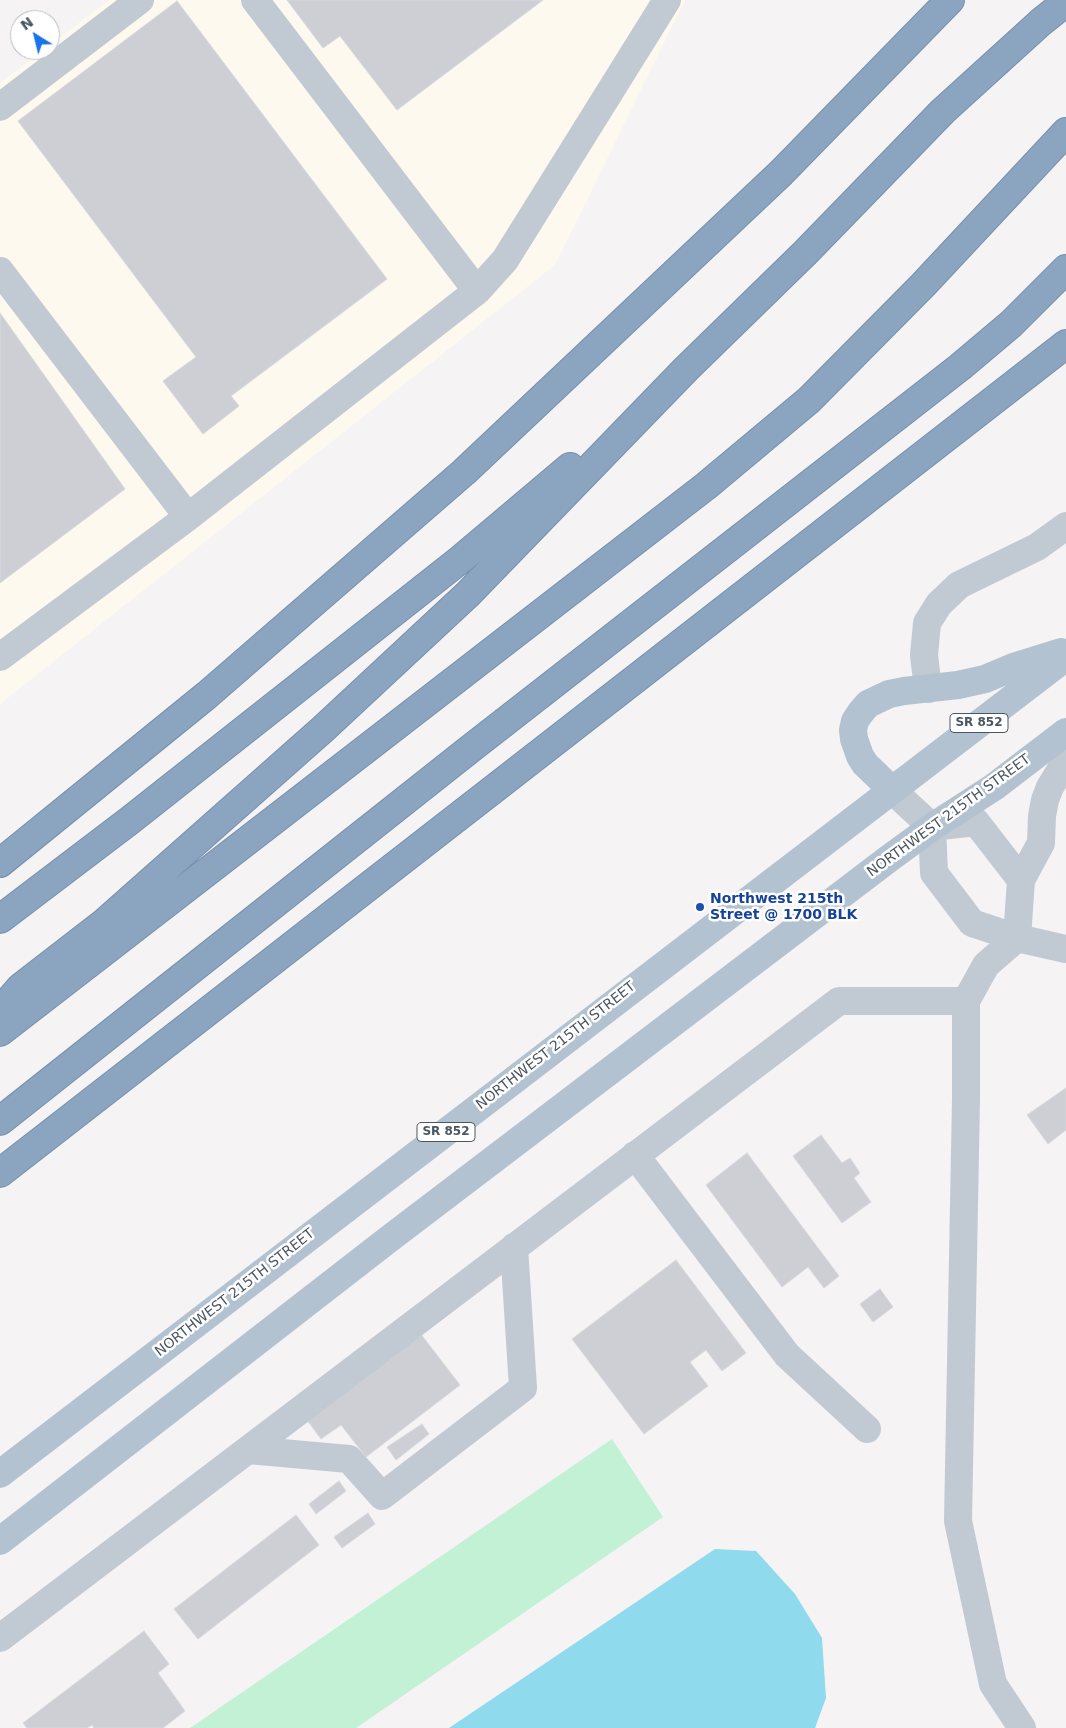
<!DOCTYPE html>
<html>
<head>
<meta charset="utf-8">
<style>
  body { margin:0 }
  #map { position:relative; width:1066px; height:1728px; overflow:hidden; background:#f5f3f3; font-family:"DejaVu Sans",sans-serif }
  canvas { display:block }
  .north { position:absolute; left:10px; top:10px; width:50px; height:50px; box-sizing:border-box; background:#fff; border:1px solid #b7bbc0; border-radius:50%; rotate:324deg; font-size:14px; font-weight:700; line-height:20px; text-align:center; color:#4a5661 }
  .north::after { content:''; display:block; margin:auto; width:18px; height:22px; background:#1a73e8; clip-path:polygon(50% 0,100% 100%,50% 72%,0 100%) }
</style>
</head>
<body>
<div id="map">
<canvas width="1066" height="1728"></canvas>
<div class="north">N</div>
</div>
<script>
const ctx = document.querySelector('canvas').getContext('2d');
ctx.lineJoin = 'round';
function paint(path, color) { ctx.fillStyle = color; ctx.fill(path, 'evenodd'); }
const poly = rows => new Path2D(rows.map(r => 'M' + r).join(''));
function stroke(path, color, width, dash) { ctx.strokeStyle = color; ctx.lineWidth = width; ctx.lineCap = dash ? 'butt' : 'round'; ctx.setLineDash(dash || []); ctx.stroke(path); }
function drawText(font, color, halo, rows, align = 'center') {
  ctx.font = font + ' "DejaVu Sans",sans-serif'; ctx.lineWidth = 5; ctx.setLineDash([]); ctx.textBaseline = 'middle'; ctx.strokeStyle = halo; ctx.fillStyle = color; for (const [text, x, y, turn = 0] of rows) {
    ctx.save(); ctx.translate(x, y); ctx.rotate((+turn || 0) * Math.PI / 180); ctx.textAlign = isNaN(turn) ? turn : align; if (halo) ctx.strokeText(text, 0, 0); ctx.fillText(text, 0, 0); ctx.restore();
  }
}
const commercial = poly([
  [109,0,685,0,555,265,0,704,0,83,43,50,50,50,50,45]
]);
const green = poly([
  [612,1439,663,1517,356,1728,190,1728]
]);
const water = poly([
  [715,1549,756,1551,795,1594,822,1638,826,1698,815,1728,449,1728]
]);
const building = poly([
  [287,0,543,0,397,110,340,36,323,48,287,0],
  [177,1,387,279,231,396,239,406,203,434,163,381,196,357,18,121,177,1],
  [0,313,125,489,0,583,0,313],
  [1066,1088,1066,1130,1048,1144,1027,1115,1066,1088],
  [821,1135,842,1163,850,1158,860,1173,854,1178,871,1202,842,1223,793,1156,821,1135],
  [747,1153,839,1276,824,1288,808,1267,782,1287,706,1185,747,1153],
  [676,1260,746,1353,722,1371,706,1350,690,1362,708,1386,644,1434,572,1339,676,1260],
  [880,1289,893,1307,873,1322,860,1304,880,1289],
  [420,1333,460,1385,366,1457,341,1425,321,1439,307,1420,420,1333],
  [422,1424,429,1434,396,1460,387,1447,422,1424],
  [339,1481,346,1491,316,1514,309,1504,339,1481],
  [368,1513,375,1524,342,1548,334,1537,368,1513],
  [296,1515,319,1545,198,1639,174,1609,296,1515],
  [144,1631,169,1664,158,1673,185,1711,163,1728,94,1728,92,1725,87,1728,27,1728,23,1723,144,1631]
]);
const minor = poly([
  [255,0,477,291],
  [0,107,140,0],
  [0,271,188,517],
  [0,657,188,517,477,291,505,260,667,0],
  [928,689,924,655,927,623,939,604,959,585,1037,547,1066,526],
  [892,790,932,827,934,873,972,923,1017,938,1066,949],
  [932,827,976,822,1021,880],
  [635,1155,787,1355,867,1429],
  [248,1450,349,1459,382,1496,523,1388,514,1247],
  [0,1638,839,1001,966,1001],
  [1022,1728,993,1684,958,1521,966,1099,966,1001,986,965,1017,938,1021,880,1041,843,1042,816,1045,800,1050,787,1066,761]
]);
const major = poly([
  [892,790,865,764,860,756,854,739,853,730,855,721,861,712,868,704,889,694,904,691,958,685,985,679,1016,666,1061,652],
  [0,1474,1066,657],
  [0,1541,389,1239,887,860,932,827,994,787,1066,732]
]);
const highway = poly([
  [0,863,207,695,464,472,781,173,950,0],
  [0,919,129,821,461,559,570,467],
  [0,1011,21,987,105,922,323,729,468,594,686,369,805,253,943,111,1041,22,1066,2],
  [0,1032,706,486,809,400,923,285,1066,132],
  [0,1121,470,749,960,367,1011,324,1066,269],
  [0,1173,1066,344]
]);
const markers = [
  [700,907,5,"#1a4fb4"]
];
const shields = [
  [979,723,58],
  [446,1132,58]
];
const shieldNames = [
  ["SR 852",979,723],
  ["SR 852",446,1132]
];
const streetNames = [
  ["NORTHWEST 215TH STREET",949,816,-36],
  ["NORTHWEST 215TH STREET",556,1046,-38],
  ["NORTHWEST 215TH STREET",235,1293,-38]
];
const transitNames = [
  ["Northwest 215th",710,899],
  ["Street @ 1700 BLK",710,915]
];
paint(commercial, '#fdf9ef');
paint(green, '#c3f1d5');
paint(water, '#90daee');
paint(building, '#cdcfd5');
stroke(building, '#d7d9de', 1);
stroke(highway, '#7690ad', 30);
stroke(minor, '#c1cad2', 28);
stroke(major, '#b3c2d1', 28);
stroke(highway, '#8ba5c1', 28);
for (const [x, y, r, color] of markers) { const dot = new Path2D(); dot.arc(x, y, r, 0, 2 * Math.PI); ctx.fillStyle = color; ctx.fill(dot); stroke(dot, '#fff', 2); }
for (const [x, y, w] of shields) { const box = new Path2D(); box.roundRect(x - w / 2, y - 9.5, w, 19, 4); ctx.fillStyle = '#fff'; ctx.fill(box); stroke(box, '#4a5661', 1); }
drawText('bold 12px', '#4a5661', null, shieldNames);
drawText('14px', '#4a5661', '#fff', streetNames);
drawText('bold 14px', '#164399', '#fff', transitNames, 'left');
</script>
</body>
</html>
